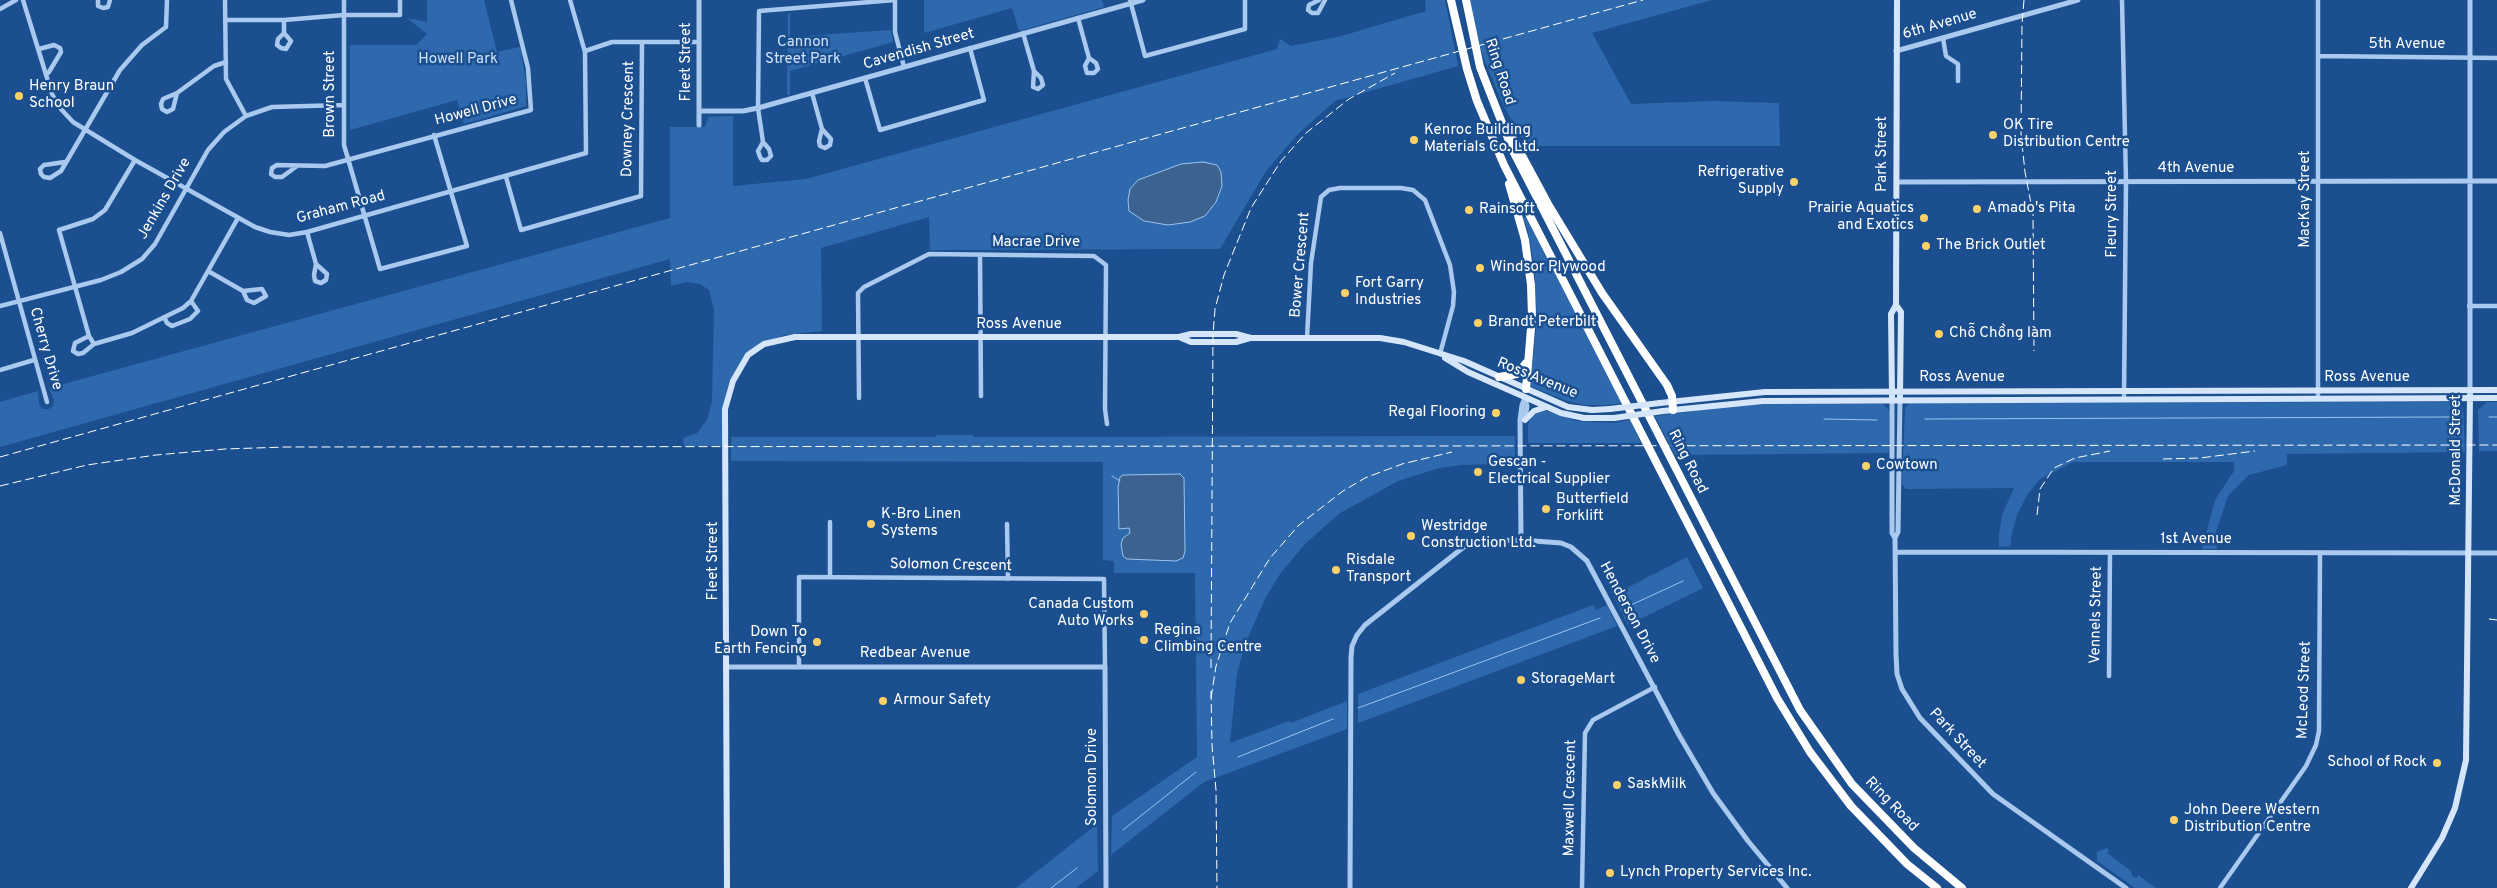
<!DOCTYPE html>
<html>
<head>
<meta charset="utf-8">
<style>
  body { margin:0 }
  canvas { display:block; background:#1b4f8f }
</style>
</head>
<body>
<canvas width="2497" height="888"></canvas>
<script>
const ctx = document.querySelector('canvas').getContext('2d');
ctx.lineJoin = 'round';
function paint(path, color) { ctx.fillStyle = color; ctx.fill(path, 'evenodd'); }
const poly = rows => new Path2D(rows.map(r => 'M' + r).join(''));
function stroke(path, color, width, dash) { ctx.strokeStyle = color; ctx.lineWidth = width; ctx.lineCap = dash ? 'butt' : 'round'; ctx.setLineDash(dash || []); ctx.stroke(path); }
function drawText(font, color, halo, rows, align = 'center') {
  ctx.font = font + ' Overpass,sans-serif'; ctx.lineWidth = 5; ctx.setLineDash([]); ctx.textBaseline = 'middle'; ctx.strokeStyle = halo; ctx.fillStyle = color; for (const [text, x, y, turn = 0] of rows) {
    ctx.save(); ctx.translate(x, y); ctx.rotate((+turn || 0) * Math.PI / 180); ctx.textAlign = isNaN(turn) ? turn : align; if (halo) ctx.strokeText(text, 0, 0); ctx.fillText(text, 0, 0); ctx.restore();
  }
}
const green = poly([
  [427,0,484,0,497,52,520,47,526,82,526,106,464,124,457,100,350,130,350,45,416,45,427,34,407,18,427,22],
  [924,0,1102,0,1104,7,1019,31,1012,8,924,33],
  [1425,0,1445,0,1458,66,1335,101,1298,134,1266,171,1220,249,930,250,929,217,821,248,822,331,784,335,766,342,752,352,735,373,728,387,724,403,722,446,684,446,683,438,697,433,707,420,712,401,714,310,709,290,700,284,686,282,671,286,670,259,0,447,0,402,38,391,39,405,43,409,49,409,53,406,54,400,49,388,670,218,670,127,705,127,708,117,733,116,733,186,806,179,1277,49,1280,39,1291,46,1338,37,1426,11],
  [1470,0,1712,0,1592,33,1631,104,1713,101,1779,103,1780,146,1527,146,1503,105,1484,59,1473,23],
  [790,13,790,37,891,30,893,42,790,71,790,95,787,95,788,14],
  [1523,217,1527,217,1623,403,1608,405,1584,405,1564,400,1530,386,1537,319,1534,265,1528,231],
  [2455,402,2463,408,2465,452,2287,454,2287,465,2249,475,2228,496,2216,532,2217,549,2202,549,2215,500,2234,471,2234,462,2073,462,2040,479,2027,495,2017,515,2011,537,2011,546,1999,547,1999,535,2002,515,2014,488,1906,489,1902,484,1905,408,1910,403],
  [2487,402,2497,402,2497,451,2479,451,2478,410],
  [1777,403,1883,404,1889,410,1889,453,1675,455,1655,416,1725,407],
  [1544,410,1576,421,1614,423,1630,420,1641,443,1528,443,1528,425,1531,417],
  [936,435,973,435,973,437,1515,436,1515,458,1496,459,1496,464,1462,465,1439,468,1398,481,1340,513,1306,543,1280,574,1266,597,1246,642,1237,673,1230,743,1289,721,1291,723,1347,701,1347,729,1204,782,1111,855,1112,816,1197,757,1195,573,1114,573,1114,561,1103,560,1103,462,731,461,731,437,936,437],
  [1687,557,1703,588,1628,625,1613,595],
  [1593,605,1596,610,1607,605,1617,626,1358,723,1358,694],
  [1097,824,1098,871,1076,888,1016,888],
  [2107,848,2109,850,2107,853,2131,871,2132,876,2137,878,2138,875,2156,888,2135,888,2097,861,2097,852]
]);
const water = poly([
  [1203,162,1217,165,1221,172,1222,186,1216,202,1205,216,1190,222,1168,225,1144,221,1129,211,1128,200,1130,189,1138,180,1181,164,1203,162],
  [1180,474,1184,478,1185,551,1183,558,1176,561,1127,559,1123,556,1121,544,1123,538,1130,533,1129,528,1119,529,1118,487,1120,477,1123,475,1180,474]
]);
const stream = poly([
  [2489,417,2497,417],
  [1824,419,1877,420],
  [1925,419,2452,417],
  [1112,476,1120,481],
  [1631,605,1683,581],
  [1358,708,1600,618],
  [1238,757,1333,719],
  [1123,830,1196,772],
  [1051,888,1077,868]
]);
const minor = poly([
  [23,0,52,94,60,108,73,122,135,160,255,227,270,232,289,235,307,232,586,153,585,52,570,0],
  [98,0,98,6,103,8,108,7,110,0],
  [225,0,226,79,246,116],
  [344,0,344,145,380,269,467,246,434,135],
  [895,0,895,32,904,67],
  [1130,0,1145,56,1245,29,1245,0],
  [1319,0,1309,5,1308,10,1312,13,1318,13,1325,0],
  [2122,0,2126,181,2124,399],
  [2318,0,2318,399],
  [0,9,16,0],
  [1078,18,1089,58,1096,63,1098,69,1094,73,1087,73,1085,66,1089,58],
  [225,20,284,20,344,15,400,15,400,0],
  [284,20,284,33,291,41,286,49,281,48,277,45,278,39,284,33],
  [1023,33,1034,71,1041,78,1043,85,1038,89,1033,87,1034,71],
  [1943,38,1946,56,1958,64,1958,81],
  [39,49,54,45,60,48,61,52,49,72,46,75],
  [585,51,612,42,699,42],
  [2318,56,2497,58],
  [865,78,880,130,984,100,970,48],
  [177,93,173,109,167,112,162,109,161,104,163,99,177,93,214,66,226,62],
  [812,93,822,129,831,139,830,145,825,148,820,146,819,141,822,129],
  [763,142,758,151,760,157,762,160,767,160,771,156,769,149,763,142,758,108,759,11,895,0],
  [135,160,105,210,93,219,59,230,89,336,94,344,132,333,183,308,191,301,238,218],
  [65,162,44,165,40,169,41,174,44,177,50,178,61,171,120,70,142,45,166,27,167,0],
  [297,166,282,177,275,177,271,174,272,168,277,165,325,166,531,110,528,68,511,0],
  [506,177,521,230,641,196,642,42],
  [307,232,316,264,327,274,326,280,321,283,315,281,314,275,316,264],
  [0,233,47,402],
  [980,255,981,396],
  [208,271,243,291,247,300,254,303,266,296,262,289,243,291],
  [0,306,101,280,121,272,142,259,155,244,208,150,224,132,246,116,272,107,344,105],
  [2469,306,2497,306],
  [164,317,167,323,172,326,190,319,198,311,191,301],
  [89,336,75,343,73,351,78,354,83,353,94,344],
  [1307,338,1311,263,1321,197,1329,190,1340,188,1401,188,1413,190,1425,200,1450,265,1454,292,1453,306,1440,354],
  [0,370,34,360],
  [859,398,858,293,864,287,929,254,1094,256,1106,265,1105,409,1107,424],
  [830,522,830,577],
  [1007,524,1008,579],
  [799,666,799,577,1104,579,1105,667],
  [2109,676,2110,553],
  [1582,888,1585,733,1593,720,1655,687],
  [2220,888,2306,766,2316,745,2319,731,2320,553]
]);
const tertiary = poly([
  [699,0,699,125],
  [1896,51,2078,0],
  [699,111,743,111,758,108,1143,0],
  [1896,182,2497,181],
  [2470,390,2470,0],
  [1892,399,1892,533,1895,538],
  [1900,399,1898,532,1895,538,1896,654,1897,674,1902,689,1920,718,1993,794,2126,888],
  [1525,419,1527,406,1525,398],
  [1521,540,1520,420,1522,405,1525,398],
  [1895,552,2497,553],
  [726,667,1105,667,1106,888],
  [1350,888,1351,658,1352,646,1357,635,1365,625,1465,546,1485,541,1521,540,1561,543,1571,547,1587,561,1679,735,1713,793,1748,841,1787,888]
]);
const secondary = poly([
  [1896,305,1901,312,1900,396],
  [1179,337,1191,342,1236,342,1250,338],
  [1445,358,1468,372,1561,413,1584,418,1614,418],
  [1892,396,1891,314,1896,305,1897,0],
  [1660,403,1765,392,2497,390],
  [1663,411,1763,401,2497,398],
  [1525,420,1534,411,1546,407],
  [727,888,725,409,733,381,748,355,764,344,795,337,1179,337,1191,334,1236,334,1251,338,1380,338,1404,342,1464,361,1568,407,1592,410,1610,409],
  [2411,888,2442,838,2455,808,2466,760,2470,394]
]);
const motorway = poly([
  [1451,0,1467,69,1477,101,1504,165,1777,698,1810,752,1851,806,1907,864,1937,888],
  [1466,0,1480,67,1513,151,1800,710,1852,784,1914,848,1962,888],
  [1513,139,1548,204,1602,293,1667,385,1672,396,1673,410],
  [1509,184,1525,240,1531,285,1532,316,1526,389],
  [1499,377,1517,374,1526,363]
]);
const rail = poly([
  [2024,0,2022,24,2021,134,2025,172,2033,214,2034,351],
  [0,457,1643,0],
  [2163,459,2200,458,2255,451],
  [0,486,87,465,156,455,225,449,286,447,2497,445],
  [2037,515,2040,489,2054,468,2075,458,2110,451],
  [2489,619,2497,620],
  [1211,668,1213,334,1215,309,1224,275,1251,208,1281,161,1306,133,1349,99,1395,73],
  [1211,691,1212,745,1216,790,1217,888],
  [1211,698,1216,666,1230,623,1270,558,1299,525,1343,491,1365,478,1402,464,1452,452]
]);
const secondaryBridge = poly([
  [1610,409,1660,403],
  [1614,418,1663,411]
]);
const markers = [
  [19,96,5,"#ffd166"],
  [1993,135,5,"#ffd166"],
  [1414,140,5,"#ffd166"],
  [1794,182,5,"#ffd166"],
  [1977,209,5,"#ffd166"],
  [1469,210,5,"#ffd166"],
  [1924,218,5,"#ffd166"],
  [1926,246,5,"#ffd166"],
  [1480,268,5,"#ffd166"],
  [1345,293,5,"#ffd166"],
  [1478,323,5,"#ffd166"],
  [1939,334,5,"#ffd166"],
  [1496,413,5,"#ffd166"],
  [1866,466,5,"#ffd166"],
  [1478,472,5,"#ffd166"],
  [1546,509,5,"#ffd166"],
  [871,524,5,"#ffd166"],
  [1411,536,5,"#ffd166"],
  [1336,570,5,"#ffd166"],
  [1144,614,5,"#ffd166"],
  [1144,640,5,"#ffd166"],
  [817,642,5,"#ffd166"],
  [1521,680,5,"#ffd166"],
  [883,701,5,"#ffd166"],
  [2437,763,5,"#ffd166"],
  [1617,785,5,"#ffd166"],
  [2174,820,5,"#ffd166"],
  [1610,873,5,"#ffd166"]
];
const streetNames = [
  ["6th Avenue",1940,25,-16],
  ["5th Avenue",2407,45],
  ["Cavendish Street",919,50,-16],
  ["Fleet Street",687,62,-90],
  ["Ring Road",1499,72,72],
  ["Brown Street",331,94,-90],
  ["Howell Drive",476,111,-15],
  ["Downey Crescent",629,119,-89],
  ["Park Street",1883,154,-90],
  ["4th Avenue",2196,169],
  ["Jenkins Drive",165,199,-60],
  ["MacKay Street",2306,199,-90],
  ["Graham Road",341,208,-15],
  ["Fleury Street",2113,214,-90],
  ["Macrae Drive",1036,243],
  ["Bower Crescent",1301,265,-85],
  ["Ross Avenue",1019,325],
  ["Cherry Drive",45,349,74],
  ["Ross Avenue",1962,378],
  ["Ross Avenue",2367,378],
  ["Ross Avenue",1537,379,22],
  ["McDonald Street",2457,450,-90],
  ["Ring Road",1687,462,63],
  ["1st Avenue",2196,540],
  ["Fleet Street",714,561,-90],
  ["Solomon Crescent",951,566,1],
  ["Henderson Drive",1629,613,62],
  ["Vennels Street",2097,615,-89],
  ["Redbear Avenue",915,654],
  ["McLeod Street",2305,690,-88],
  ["Park Street",1957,739,47],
  ["Solomon Drive",1093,777,-90],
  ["Maxwell Crescent",1571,798,-89],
  ["Ring Road",1891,805,46]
];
const parkNames = [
  ["Cannon",803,43],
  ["Street Park",803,60],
  ["Howell Park",458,60]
];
const poiNames = [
  ["Henry Braun",29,87],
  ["School",29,104],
  ["OK Tire",2003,126],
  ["Distribution Centre",2003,143],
  ["Kenroc Building",1424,131],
  ["Materials Co. Ltd.",1424,148],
  ["Refrigerative",1784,173,"right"],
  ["Supply",1784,190,"right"],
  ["Prairie Aquatics",1914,209,"right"],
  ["and Exotics",1914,226,"right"],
  ["Amado's Pita",1987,209],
  ["Rainsoft",1479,210],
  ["The Brick Outlet",1936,246],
  ["Windsor Plywood",1490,268],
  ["Fort Garry",1355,284],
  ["Industries",1355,301],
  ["Brandt Peterbilt",1488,323],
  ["Chỗ Chồng làm",1949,334],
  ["Regal Flooring",1486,413,"right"],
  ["Gescan -",1488,463],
  ["Electrical Supplier",1488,480],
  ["Cowtown",1876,466],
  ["Butterfield",1556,500],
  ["Forklift",1556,517],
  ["K-Bro Linen",881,515],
  ["Systems",881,532],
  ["Westridge",1421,527],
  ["Construction Ltd.",1421,544],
  ["Risdale",1346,561],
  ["Transport",1346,578],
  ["Canada Custom",1134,605,"right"],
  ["Auto Works",1134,622,"right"],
  ["Regina",1154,631],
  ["Climbing Centre",1154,648],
  ["Down To",807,633,"right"],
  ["Earth Fencing",807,650,"right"],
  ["StorageMart",1531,680],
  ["Armour Safety",893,701],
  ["School of Rock",2427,763,"right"],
  ["SaskMilk",1627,785],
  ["John Deere Western",2184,811],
  ["Distribution Centre",2184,828],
  ["Lynch Property Services Inc.",1620,873]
];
paint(green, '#2e69ad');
paint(water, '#3c6290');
stroke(water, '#9cc4f0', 1);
stroke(stream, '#9cc4f0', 1);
stroke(minor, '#a9c9ee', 4.5);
stroke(tertiary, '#a9c9ee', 5);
stroke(secondary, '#d6e6fa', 6);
stroke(motorway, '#fff', 8);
stroke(rail, '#fff', 1, [9, 4]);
stroke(secondaryBridge, '#d6e6fa', 6);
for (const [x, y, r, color] of markers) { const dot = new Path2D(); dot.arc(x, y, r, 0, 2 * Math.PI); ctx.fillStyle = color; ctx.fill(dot); stroke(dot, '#1b4f8f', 2); }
drawText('15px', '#fff', '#1b4f8f', streetNames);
drawText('15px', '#cfe3fa', '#1b4f8f', parkNames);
drawText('15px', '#fff', '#1b4f8f', poiNames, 'left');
</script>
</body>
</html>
